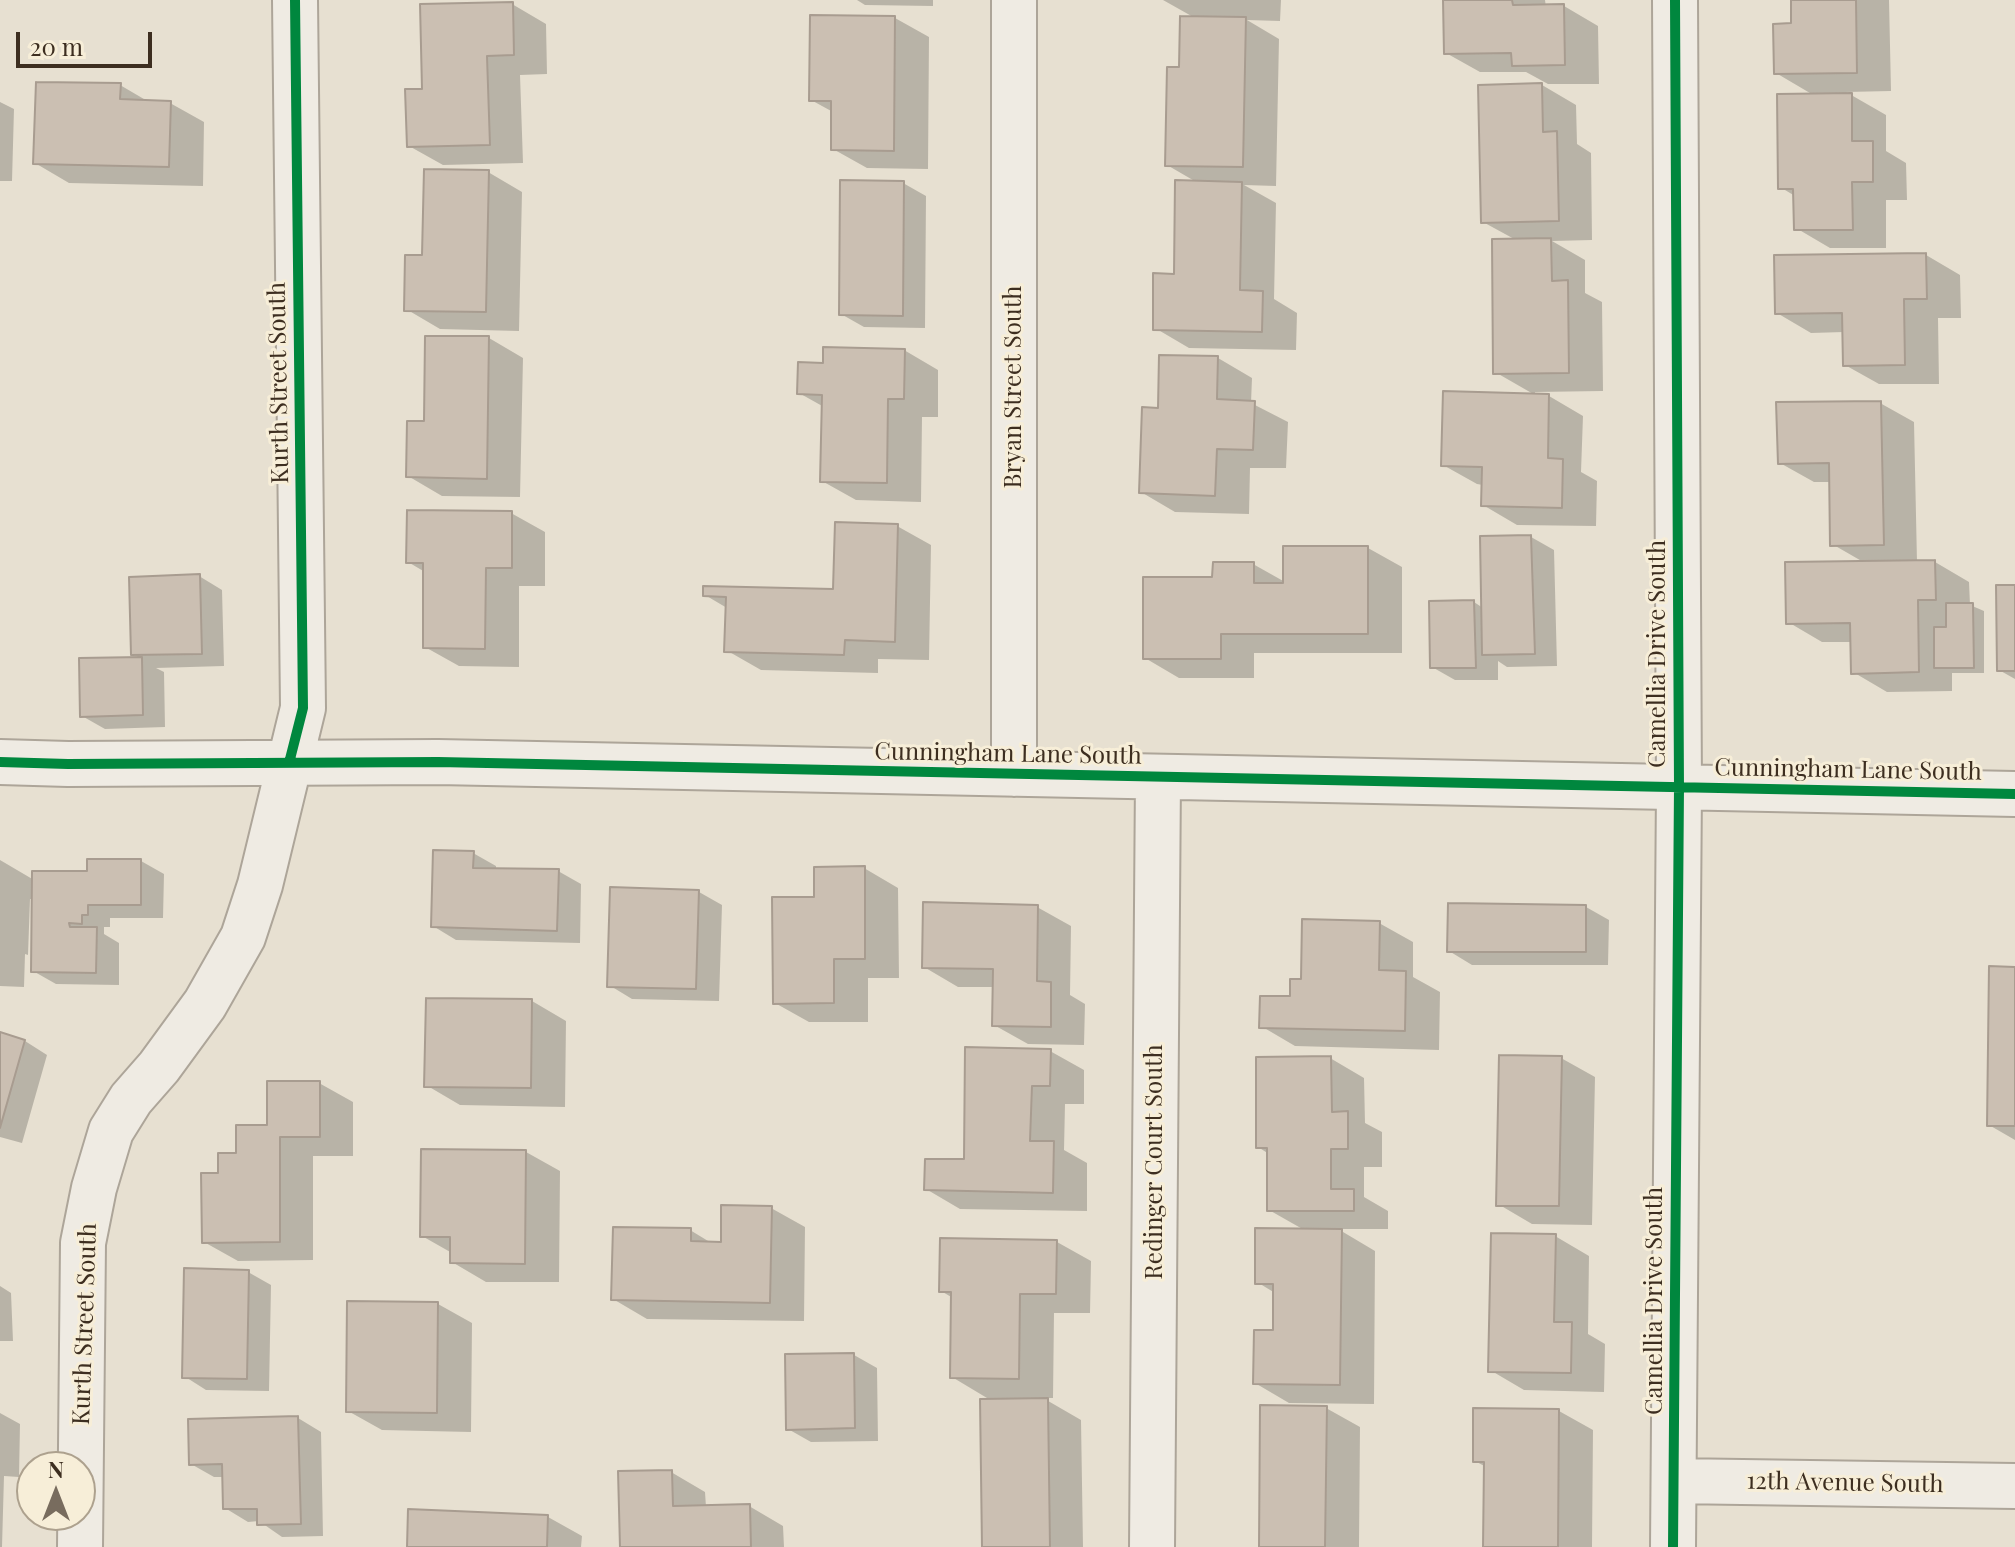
<!DOCTYPE html>
<html>
<head>
<meta charset="utf-8">
<style>
  body { margin:0 }
  #map { position:relative; width:2015px; height:1547px; overflow:hidden; background:#e7e0d1; font-family:"Playfair Display",serif }
  canvas { display:block }
  .north { position:absolute; left:16px; top:1451px; width:80px; height:80px; box-sizing:border-box; background:#f7eed8; border:2px solid #ada18e; border-radius:50%; rotate:0deg; font-size:22px; font-weight:700; line-height:32px; text-align:center; color:#3d2e20 }
  .north::after { content:''; display:block; margin:auto; width:28px; height:36px; background:#786c5e; clip-path:polygon(50% 0,100% 100%,50% 72%,0 100%) }
  .scale { position:absolute; left:16px; top:32px; width:136px; height:36px; box-sizing:border-box; border:4px solid #3d2e20; border-top:0; padding-left:10px; font-size:24px; line-height:28px; white-space:nowrap; color:#3d2e20; -webkit-text-stroke:6px #f7eed8; paint-order:stroke }
</style>
</head>
<body>
<div id="map">
<canvas width="2015" height="1547"></canvas>
<div class="north">N</div>
<div class="scale">20 m</div>
</div>
<script>
const ctx = document.querySelector('canvas').getContext('2d');
ctx.lineJoin = 'round';
function paint(path, color) { ctx.fillStyle = color; ctx.fill(path, 'evenodd'); }
const poly = rows => new Path2D(rows.map(r => 'M' + r).join(''));
function stroke(path, color, width, dash) { ctx.strokeStyle = color; ctx.lineWidth = width; ctx.lineCap = dash ? 'butt' : 'round'; ctx.setLineDash(dash || []); ctx.stroke(path); }
function drawText(font, color, halo, rows, align = 'center') {
  ctx.font = font + ' "Playfair Display",serif'; ctx.lineWidth = 6; ctx.setLineDash([]); ctx.textBaseline = 'middle'; ctx.strokeStyle = halo; ctx.fillStyle = color; for (const [text, x, y, turn = 0] of rows) {
    ctx.save(); ctx.translate(x, y); ctx.rotate((+turn || 0) * Math.PI / 180); ctx.textAlign = isNaN(turn) ? turn : align; if (halo) ctx.strokeText(text, 0, 0); ctx.fillText(text, 0, 0); ctx.restore();
  }
}
const shadow = poly([
  [857,0,933,0,933,6,865,5],
  [1163,0,1281,0,1280,21,1247,20,1279,39,1276,186,1244,185,1276,203,1274,299,1297,313,1296,350,1189,348,1155,328,1176,276,1198,183,1167,165,1181,70,1195,18],
  [1445,0,1545,0,1546,7,1564,6,1598,26,1599,84,1548,84,1526,72,1480,72,1446,53],
  [1793,0,1889,0,1891,91,1846,92,1886,115,1886,151,1906,163,1907,200,1886,200,1886,248,1830,248,1796,228,1795,196,1780,187,1815,96,1776,73,1793,25],
  [512,4,546,24,547,74,520,75,523,163,443,165,409,146,424,90],
  [895,18,929,37,928,169,867,168,833,149,833,112,811,100],
  [120,85,149,102,170,103,204,122,203,186,69,183,35,163],
  [1542,85,1576,105,1577,144,1591,153,1592,240,1552,241,1585,260,1585,293,1602,302,1603,391,1535,392,1535,395,1495,372,1516,240,1483,222],
  [0,102,14,109,12,181,0,181],
  [488,172,522,192,519,331,440,329,406,309,424,257],
  [903,183,926,196,925,328,864,327,841,314],
  [1926,255,1960,275,1961,318,1938,318,1939,384,1879,384,1845,365,1844,332,1811,333,1777,313],
  [489,338,523,358,520,497,442,496,408,476,426,422],
  [904,350,938,370,938,417,922,417,921,502,856,500,822,481,824,407,799,393,825,365],
  [1218,358,1252,378,1251,403,1288,422,1286,468,1250,468,1249,514,1175,512,1141,492,1160,410],
  [1549,396,1583,416,1581,472,1597,481,1596,526,1517,525,1483,505,1483,485,1477,484,1443,465],
  [1880,403,1914,422,1917,562,1935,562,1969,582,1970,605,1984,611,1984,673,1952,673,1952,691,1887,692,1853,672,1852,642,1822,642,1788,622,1865,563,1832,544,1831,482,1814,482,1780,463],
  [511,513,545,532,545,586,519,586,519,667,459,666,425,647,425,572,408,562],
  [897,526,931,545,929,660,878,659,878,673,761,670,726,650,727,608,705,595,835,591],
  [1531,537,1554,550,1557,666,1507,667,1498,661,1498,680,1455,680,1432,667,1474,602,1483,608],
  [1368,548,1402,567,1402,653,1254,653,1254,678,1179,678,1145,658,1253,564,1285,582],
  [199,576,222,590,224,666,156,668,164,672,165,727,105,729,82,716,141,659,133,654],
  [2015,587,2015,679,1999,670],
  [473,853,496,866,496,870,558,871,581,884,580,943,456,940,433,926],
  [0,860,34,880,89,873,141,861,164,874,163,918,110,918,110,927,104,927,104,934,119,943,119,985,56,984,33,971,33,899,30,899,28,955,25,954,24,987,0,986],
  [864,868,898,888,899,978,868,978,868,1022,809,1022,775,1003,816,899],
  [699,892,722,905,719,1001,632,999,609,985],
  [1037,907,1071,926,1070,995,1085,1004,1084,1045,1028,1044,994,1025,994,987,958,987,924,967],
  [1586,907,1609,920,1608,965,1472,965,1449,951],
  [1379,923,1413,942,1413,977,1440,992,1439,1050,1295,1046,1261,1026,1291,998,1303,981],
  [2015,969,2015,1140,1989,1125],
  [532,1001,566,1021,565,1107,460,1105,426,1085],
  [0,1034,25,1041,47,1055,22,1143,0,1137],
  [1050,1051,1084,1070,1084,1104,1065,1104,1064,1150,1087,1163,1087,1211,960,1209,926,1189,966,1161],
  [1330,1058,1364,1078,1365,1123,1382,1132,1382,1167,1364,1167,1364,1197,1388,1211,1388,1229,1338,1229,1375,1251,1374,1404,1289,1403,1255,1383,1275,1332,1275,1293,1257,1282,1306,1231,1269,1210,1269,1154,1258,1147],
  [1561,1058,1595,1077,1592,1225,1532,1224,1498,1204],
  [319,1083,353,1102,353,1156,313,1156,313,1260,238,1261,204,1242,220,1175,269,1126],
  [526,1152,560,1171,559,1282,486,1282,452,1262,452,1253,422,1236],
  [771,1208,805,1227,804,1321,647,1319,613,1299,690,1230,713,1244,723,1244],
  [1555,1236,1589,1256,1588,1334,1605,1344,1604,1392,1524,1390,1490,1370],
  [1057,1242,1091,1261,1090,1313,1054,1313,1053,1398,1043,1398,1081,1420,1083,1547,984,1547,992,1401,952,1377,953,1298,941,1291],
  [248,1272,271,1285,269,1391,206,1390,184,1376],
  [0,1286,11,1293,13,1341,0,1341],
  [438,1304,472,1323,471,1432,382,1430,348,1411],
  [854,1355,877,1368,878,1441,811,1442,788,1429],
  [1326,1408,1360,1427,1359,1547,1261,1547],
  [1559,1411,1593,1430,1592,1547,1485,1547,1486,1467,1475,1461],
  [0,1413,20,1424,19,1477,4,1476,2,1547,0,1547],
  [298,1418,321,1432,323,1536,282,1537,259,1521,248,1522,225,1508,224,1477,214,1477,191,1464],
  [671,1472,705,1492,706,1507,749,1506,783,1526,784,1547,622,1547],
  [548,1517,582,1536,581,1547,409,1547]
]);
const building = poly([
  [1443,0,1512,0,1513,5,1564,4,1565,65,1512,66,1511,53,1444,54,1443,0],
  [1791,0,1856,0,1857,73,1774,74,1773,24,1791,23,1791,0],
  [513,2,514,55,487,56,490,145,407,147,405,89,422,89,420,4,513,2],
  [810,15,895,16,894,151,831,150,831,101,809,101,810,15],
  [1180,16,1246,17,1243,167,1165,166,1167,67,1179,67,1180,16],
  [36,82,121,83,120,99,171,101,169,167,33,164,36,82],
  [1542,83,1543,132,1557,131,1559,221,1481,223,1478,85,1542,83],
  [1852,93,1852,141,1873,141,1873,182,1852,182,1853,230,1794,230,1793,189,1778,189,1777,94,1852,93],
  [424,169,489,170,486,312,404,311,405,255,422,255,424,169],
  [840,180,904,181,903,316,839,315,840,180],
  [1175,180,1242,182,1240,290,1263,291,1262,332,1153,330,1153,273,1174,274,1175,180],
  [1551,238,1552,281,1568,280,1569,373,1493,374,1492,239,1551,238],
  [1926,253,1927,299,1904,299,1905,365,1843,366,1842,313,1775,314,1774,255,1926,253],
  [425,336,489,336,487,479,406,477,407,421,424,421,425,336],
  [823,347,905,349,904,399,888,399,887,483,820,482,822,395,797,394,798,362,823,363,823,347],
  [1159,355,1218,356,1217,399,1255,401,1253,450,1217,449,1215,496,1139,493,1142,407,1158,408,1159,355],
  [1443,391,1549,394,1548,458,1563,459,1562,508,1481,506,1482,467,1441,466,1443,391],
  [1881,401,1884,545,1830,546,1829,463,1778,464,1776,402,1881,401],
  [407,510,512,511,512,568,486,568,485,649,423,648,423,563,406,563,407,510],
  [835,522,898,524,895,642,845,640,844,655,724,652,726,597,703,596,703,586,833,589,835,522],
  [1531,535,1535,654,1482,655,1480,536,1531,535],
  [1283,546,1368,546,1368,634,1221,634,1221,659,1143,659,1143,577,1212,577,1213,562,1254,562,1254,583,1283,583,1283,546],
  [1935,560,1936,600,1918,600,1919,672,1851,674,1850,623,1786,624,1785,562,1935,560],
  [200,574,202,654,131,655,129,577,200,574],
  [1996,585,2015,585,2015,671,1997,671,1996,585],
  [1474,600,1476,668,1430,668,1429,601,1474,600],
  [1946,603,1973,603,1974,668,1934,668,1934,627,1946,627,1946,603],
  [142,657,143,715,80,717,79,658,142,657],
  [433,850,474,851,473,868,559,869,557,931,431,927,433,850],
  [87,859,141,859,141,905,88,905,88,915,82,915,82,924,69,923,70,927,97,927,96,973,31,972,32,871,87,871,87,859],
  [865,866,865,959,834,959,834,1003,773,1004,772,897,814,897,814,867,865,866],
  [610,887,699,890,696,989,607,987,610,887],
  [923,902,1038,905,1037,981,1051,982,1051,1027,992,1026,993,969,922,968,923,902],
  [1448,903,1586,905,1586,952,1447,952,1448,903],
  [1302,919,1380,921,1379,970,1406,971,1405,1031,1259,1028,1260,996,1290,996,1290,979,1301,979,1302,919],
  [1989,966,2015,967,2015,1126,1987,1126,1989,966],
  [426,998,532,999,531,1088,424,1087,426,998],
  [0,1032,25,1040,0,1128,0,1032],
  [965,1047,1051,1049,1050,1086,1032,1086,1030,1141,1054,1141,1053,1193,924,1190,925,1159,964,1159,965,1047],
  [1499,1055,1562,1056,1559,1206,1496,1206,1499,1055],
  [1331,1056,1332,1112,1348,1111,1348,1149,1331,1149,1331,1189,1354,1189,1354,1211,1267,1211,1267,1148,1256,1148,1256,1057,1331,1056],
  [267,1081,320,1081,320,1137,280,1137,280,1242,202,1243,201,1173,218,1173,218,1153,236,1153,236,1125,267,1125,267,1081],
  [421,1149,526,1150,525,1264,450,1263,450,1237,420,1237,421,1149],
  [721,1205,772,1206,770,1303,611,1300,613,1227,691,1228,691,1241,721,1242,721,1205],
  [1255,1228,1342,1229,1340,1385,1253,1384,1254,1330,1273,1330,1273,1284,1255,1284,1255,1228],
  [1491,1233,1556,1234,1554,1322,1572,1322,1571,1373,1488,1372,1491,1233],
  [940,1238,1057,1240,1056,1294,1020,1294,1019,1379,950,1378,951,1292,939,1292,940,1238],
  [184,1268,249,1270,247,1379,182,1378,184,1268],
  [347,1301,438,1302,437,1413,346,1412,347,1301],
  [854,1353,855,1428,786,1430,785,1354,854,1353],
  [1048,1398,1050,1547,982,1547,980,1399,1048,1398],
  [1260,1405,1327,1406,1325,1547,1259,1547,1260,1405],
  [1473,1408,1559,1409,1558,1547,1483,1547,1484,1462,1473,1462,1473,1408],
  [298,1416,301,1524,257,1525,257,1509,223,1509,222,1464,189,1465,188,1419,298,1416],
  [672,1470,673,1506,750,1504,751,1547,620,1547,618,1471,672,1470],
  [408,1509,548,1515,547,1547,407,1547,408,1509]
]);
const minor = poly([
  [1014,0,1014,774],
  [0,762,68,764,438,762,2015,794],
  [1674,1481,2015,1486],
  [80,1547,83,1243,94,1188,111,1131,131,1099,159,1067,205,1004,243,937,260,885,303,708,295,0],
  [1152,1547,1158,777],
  [1673,1547,1679,787,1675,0]
]);
const cycleway = poly([
  [0,762,68,764,438,762,2015,794],
  [289,763,303,708,295,0],
  [1673,1547,1679,787,1675,0]
]);
const streetNames = [
  ["Kurth Street South",279,383,-91],
  ["Bryan Street South",1014,387,-90],
  ["Camellia Drive South",1658,654,-90],
  ["Cunningham Lane South",1008,754,1],
  ["Cunningham Lane South",1848,770,1],
  ["Redinger Court South",1155,1162,-90],
  ["Camellia Drive South",1655,1301,-90],
  ["Kurth Street South",85,1324,-88],
  ["12th Avenue South",1845,1483,1]
];
paint(shadow, '#0003');
paint(building, '#cbbfb2');
stroke(building, '#a89c90', 2);
stroke(minor, '#ada599', 48);
stroke(minor, '#efebe3', 44);
stroke(cycleway, '#00873e', 10);
drawText('24px', '#3d2e20', '#f7eed8', streetNames);
</script>
</body>
</html>
